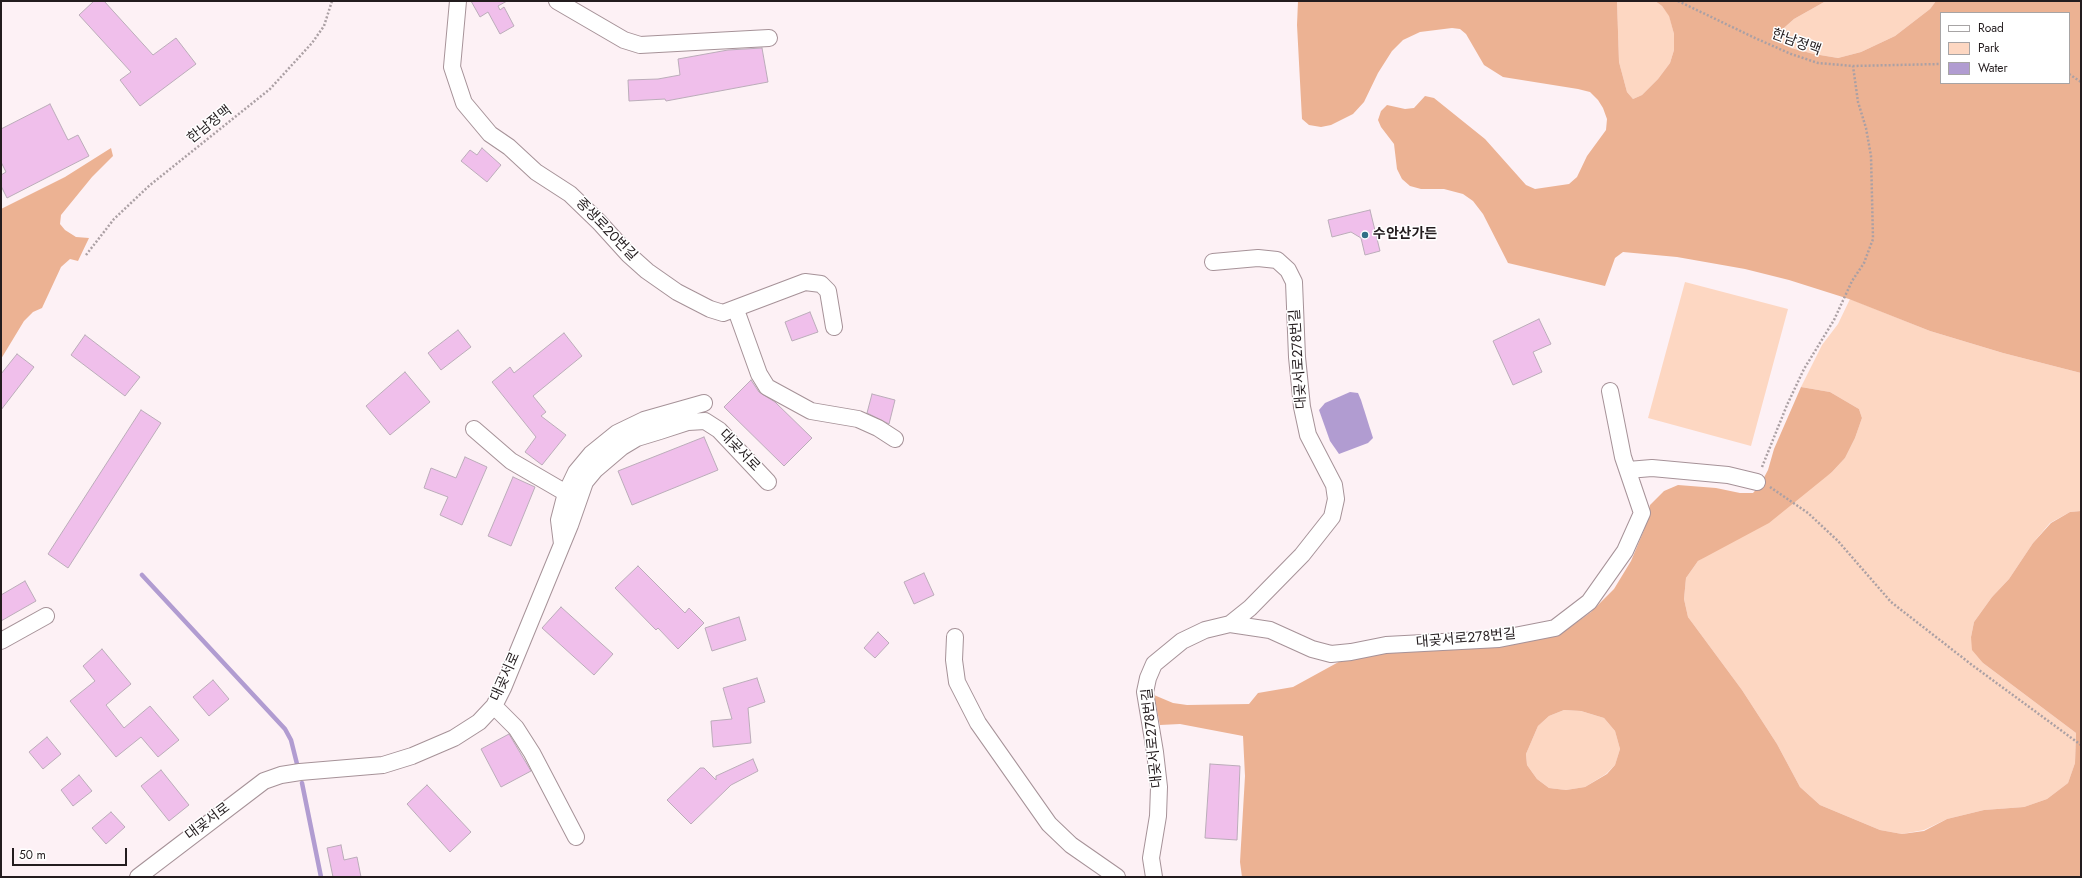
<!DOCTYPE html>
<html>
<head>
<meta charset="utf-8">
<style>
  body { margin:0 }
  #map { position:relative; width:2082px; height:878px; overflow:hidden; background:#fdf1f5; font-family:Jost,sans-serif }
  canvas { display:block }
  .frame { position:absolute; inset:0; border:2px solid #231c1e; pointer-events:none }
  .legend { position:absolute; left:1940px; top:12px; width:130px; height:72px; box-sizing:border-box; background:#fff; border:1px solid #a7a4a5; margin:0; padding:5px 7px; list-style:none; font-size:12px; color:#231c1e }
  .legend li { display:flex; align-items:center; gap:8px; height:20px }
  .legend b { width:20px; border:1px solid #a7a4a5 }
  .scale { position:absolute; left:12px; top:848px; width:115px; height:18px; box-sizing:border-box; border:2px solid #231c1e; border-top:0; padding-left:5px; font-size:12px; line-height:14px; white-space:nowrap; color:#231c1e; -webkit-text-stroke:3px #fff; paint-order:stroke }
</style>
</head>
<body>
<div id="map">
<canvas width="2082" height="878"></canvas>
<div class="frame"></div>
<ul class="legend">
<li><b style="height:5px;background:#fff"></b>Road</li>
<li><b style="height:11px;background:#fdd7c2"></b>Park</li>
<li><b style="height:11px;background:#b19cd1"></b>Water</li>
</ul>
<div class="scale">50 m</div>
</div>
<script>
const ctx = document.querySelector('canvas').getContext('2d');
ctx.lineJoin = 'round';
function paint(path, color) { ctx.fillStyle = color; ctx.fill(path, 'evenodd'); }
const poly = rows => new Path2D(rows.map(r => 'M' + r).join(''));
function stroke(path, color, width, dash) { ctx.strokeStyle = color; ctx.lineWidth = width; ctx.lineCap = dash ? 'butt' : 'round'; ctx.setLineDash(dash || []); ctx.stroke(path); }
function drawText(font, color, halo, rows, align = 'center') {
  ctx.font = font + ' Jost,"Noto Sans KR",sans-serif'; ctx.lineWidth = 3; ctx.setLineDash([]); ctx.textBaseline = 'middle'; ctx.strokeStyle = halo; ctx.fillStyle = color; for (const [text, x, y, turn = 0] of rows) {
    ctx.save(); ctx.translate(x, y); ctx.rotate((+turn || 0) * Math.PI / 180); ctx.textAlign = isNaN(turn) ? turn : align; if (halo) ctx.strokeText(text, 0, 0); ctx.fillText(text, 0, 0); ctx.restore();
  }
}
const green = poly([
  [1617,1,1655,1,1662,6,1669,15,1674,34,1674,50,1670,63,1658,79,1642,95,1633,99,1627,92,1619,62],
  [1826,1,1936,1,1930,9,1895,36,1861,52,1838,58,1814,54,1791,48,1775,40,1776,35,1794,19],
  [1685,282,1788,309,1751,446,1648,418],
  [1850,299,1930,331,2003,353,2081,373,2081,511,2070,512,2050,523,2033,543,2009,579,1992,597,1974,622,1971,637,1983,663,2076,733,2075,763,2068,783,2047,799,2024,807,1984,810,1947,819,1924,830,1902,834,1880,830,1820,805,1800,787,1777,744,1742,690,1688,617,1684,599,1686,578,1698,561,1832,472,1845,458,1855,438,1862,418,1859,409,1830,392,1801,387,1822,345,1838,324],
  [1564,710,1581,711,1604,718,1615,731,1620,749,1615,765,1606,774,1585,787,1566,790,1549,788,1537,779,1527,765,1526,754,1538,726,1549,716]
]);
const forest = poly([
  [1298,1,1617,1,1619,62,1627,92,1633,99,1642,95,1658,79,1670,63,1674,50,1674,34,1669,16,1662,6,1655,1,1826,1,1794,19,1776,35,1775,40,1791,48,1814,54,1838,58,1861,52,1895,36,1930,9,1936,1,2081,1,2081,373,2003,353,1930,331,1849,299,1789,280,1745,269,1677,257,1623,252,1615,258,1605,286,1508,263,1483,214,1473,201,1463,194,1444,189,1421,189,1410,186,1402,179,1397,169,1394,144,1381,127,1378,120,1381,111,1387,105,1405,109,1414,108,1425,96,1434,98,1485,139,1526,185,1535,189,1569,184,1577,177,1587,156,1606,130,1607,119,1603,108,1598,100,1590,92,1578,89,1503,77,1484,65,1466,34,1460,29,1452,28,1420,32,1403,40,1392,51,1378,73,1364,102,1353,114,1331,125,1321,127,1309,125,1302,119,1297,25],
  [1941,13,2069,13,2069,83,1941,83],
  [111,148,113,156,92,177,61,215,60,224,65,230,76,237,89,238,78,261,70,259,61,267,42,308,33,312,24,321,1,359,1,209,65,177],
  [1801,387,1830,392,1859,409,1862,418,1855,438,1845,458,1832,472,1769,523,1698,561,1686,578,1684,599,1688,617,1742,690,1777,744,1800,787,1820,805,1880,830,1902,834,1924,831,1947,819,1984,810,2024,807,2047,799,2068,783,2075,763,2076,733,1983,663,1972,650,1971,637,1974,622,1992,597,2009,579,2033,543,2051,523,2070,512,2081,511,2081,877,1242,877,1240,862,1245,776,1243,736,1180,724,1160,725,1154,695,1173,703,1187,705,1249,704,1258,693,1293,687,1355,653,1539,639,1569,628,1591,612,1614,589,1631,561,1644,530,1650,505,1664,491,1678,485,1716,488,1740,493,1753,493,1760,485,1768,470,1774,449],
  [1564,710,1581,711,1604,718,1615,731,1620,749,1615,765,1607,774,1585,787,1566,790,1549,788,1537,779,1527,765,1526,754,1538,726,1549,716]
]);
const water = poly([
  [1350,392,1358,393,1361,400,1373,438,1368,443,1339,454,1330,441,1319,410,1325,403]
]);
const stream = poly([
  [142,575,285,729,291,740,297,764],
  [302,783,321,877]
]);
const building = poly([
  [94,1,104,1,153,55,176,38,196,64,140,106,120,80,131,72,79,15,94,1],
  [471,1,507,1,498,6,500,10,504,7,514,26,500,34,488,12,480,17,471,1],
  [762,48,768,82,666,101,665,99,629,101,628,80,658,79,680,75,678,59,728,50,762,48],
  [50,104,68,140,78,135,89,156,7,198,1,186,1,175,6,172,1,162,1,129,50,104],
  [482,148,501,165,487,182,461,161,470,150,477,155,482,148],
  [1370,210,1380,251,1365,255,1361,238,1351,232,1332,237,1328,220,1370,210],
  [810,312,818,332,792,341,785,322,810,312],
  [1539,319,1551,344,1533,352,1542,372,1513,385,1493,341,1539,319],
  [458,330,471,347,441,370,428,353,458,330],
  [564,333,582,356,533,396,546,412,541,416,566,435,542,465,525,452,536,437,492,382,510,367,514,373,564,333],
  [85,335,140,377,125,396,71,355,85,335],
  [17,354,34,367,1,410,1,374,17,354],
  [405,372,430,402,390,435,366,406,405,372],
  [751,380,759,392,775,402,812,438,784,466,724,407,751,380],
  [872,394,895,400,889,424,867,413,872,394],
  [141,410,161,423,68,568,48,554,141,410],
  [704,437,718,470,632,505,618,471,704,437],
  [465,457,487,467,462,525,440,515,448,497,424,488,431,468,456,478,465,457],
  [513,477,535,487,511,546,488,536,513,477],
  [638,566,685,613,689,608,704,623,678,649,658,628,656,630,615,588,638,566],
  [924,573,934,595,914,604,904,582,924,573],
  [25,581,36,601,1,621,1,595,25,581],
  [561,607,613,654,594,675,542,628,561,607],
  [739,617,746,640,712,651,705,628,739,617],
  [878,632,889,643,875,658,864,648,878,632],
  [102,649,131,684,106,705,124,728,150,706,179,740,158,757,141,737,116,757,70,701,95,681,83,666,102,649],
  [757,678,765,702,748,708,751,743,713,747,711,721,732,719,723,688,757,678],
  [213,680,229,699,209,716,193,697,213,680],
  [509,734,531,771,501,787,481,749,509,734],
  [47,737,61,754,43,769,29,752,47,737],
  [753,759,758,771,731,785,691,824,667,800,700,768,704,768,716,780,716,776,753,759],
  [1210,764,1240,766,1237,840,1205,838,1210,764],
  [161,770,189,805,169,821,141,786,161,770],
  [79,775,92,791,73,806,61,790,79,775],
  [427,785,471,832,450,852,407,804,427,785],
  [111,812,125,827,106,844,92,828,111,812],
  [341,845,344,860,357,857,361,877,333,877,327,848,341,845]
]);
const path = poly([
  [1678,1,1755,38,1791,54,1818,63,1853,66,1941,64],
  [2069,74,2081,82],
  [86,255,114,219,150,185,270,89,312,43,324,26,332,1],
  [1762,467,1787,405,1804,369,1834,320,1852,281,1864,263,1873,239,1871,156,1866,128,1858,102,1853,66],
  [1770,487,1808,513,1838,541,1891,602,1972,665,2081,745]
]);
const minor = poly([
  [458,1,452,67,464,103,490,134,509,147,536,172,570,194,599,222,628,254,647,271,677,292,710,309,723,313,805,282,821,284,828,291,834,327],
  [557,1,624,40,640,45,769,38],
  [1213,262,1258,258,1277,260,1288,270,1294,282,1297,357,1302,407,1308,435,1334,485,1336,499,1332,517,1302,555,1250,608,1230,624],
  [736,310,759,374,767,387,811,411,858,419,878,428,895,439],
  [474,429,511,461,566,493],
  [1628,470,1652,468,1728,475,1757,482],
  [562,544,559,520,566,493,576,472,591,454,617,433,644,420,704,403],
  [955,637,954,660,957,682,978,723,1049,824,1071,845,1117,877],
  [1,641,46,616],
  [494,706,516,728,532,753,576,837],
  [138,877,264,781,281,775,300,772,383,765,412,756,454,738,479,722,494,706,503,688,570,525,585,482,595,470,622,447,637,438,660,431,688,422,705,421,719,430,768,482],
  [1154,877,1151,858,1158,816,1159,787,1155,752,1145,692,1148,678,1154,664,1182,641,1205,630,1230,624,1270,630,1312,649,1331,654,1351,652,1386,645,1499,639,1555,628,1589,602,1625,551,1642,513,1623,457,1610,391]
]);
const markers = [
  [1365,235,4,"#317085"]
];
const streetNames = [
  ["한남정맥",1796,43,20],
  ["한남정맥",210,125,-38],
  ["종생로20번길",606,230,46],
  ["대곶서로278번길",1299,359,-94],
  ["대곶서로",739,451,46],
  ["대곶서로278번길",1466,639,-5],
  ["대곶서로",506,677,-66],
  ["대곶서로278번길",1153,738,-96],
  ["대곶서로",208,822,-37]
];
const poiNames = [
  ["수안산가든",1373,235]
];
paint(green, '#fdd7c2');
paint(forest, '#ecb293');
paint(water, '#b19cd1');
stroke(stream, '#b19cd1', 4.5);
paint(building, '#f0bfeb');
stroke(building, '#bbacb9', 1);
stroke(minor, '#a69298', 18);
stroke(path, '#aba0a4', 2.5, [2, 2]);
stroke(minor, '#fff', 16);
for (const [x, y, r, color] of markers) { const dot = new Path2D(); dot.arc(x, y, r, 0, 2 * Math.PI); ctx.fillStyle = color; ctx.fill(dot); stroke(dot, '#fff', 1.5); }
drawText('14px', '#231c1e', '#fff', streetNames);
drawText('bold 14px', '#231c1e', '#fff', poiNames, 'left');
</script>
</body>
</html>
